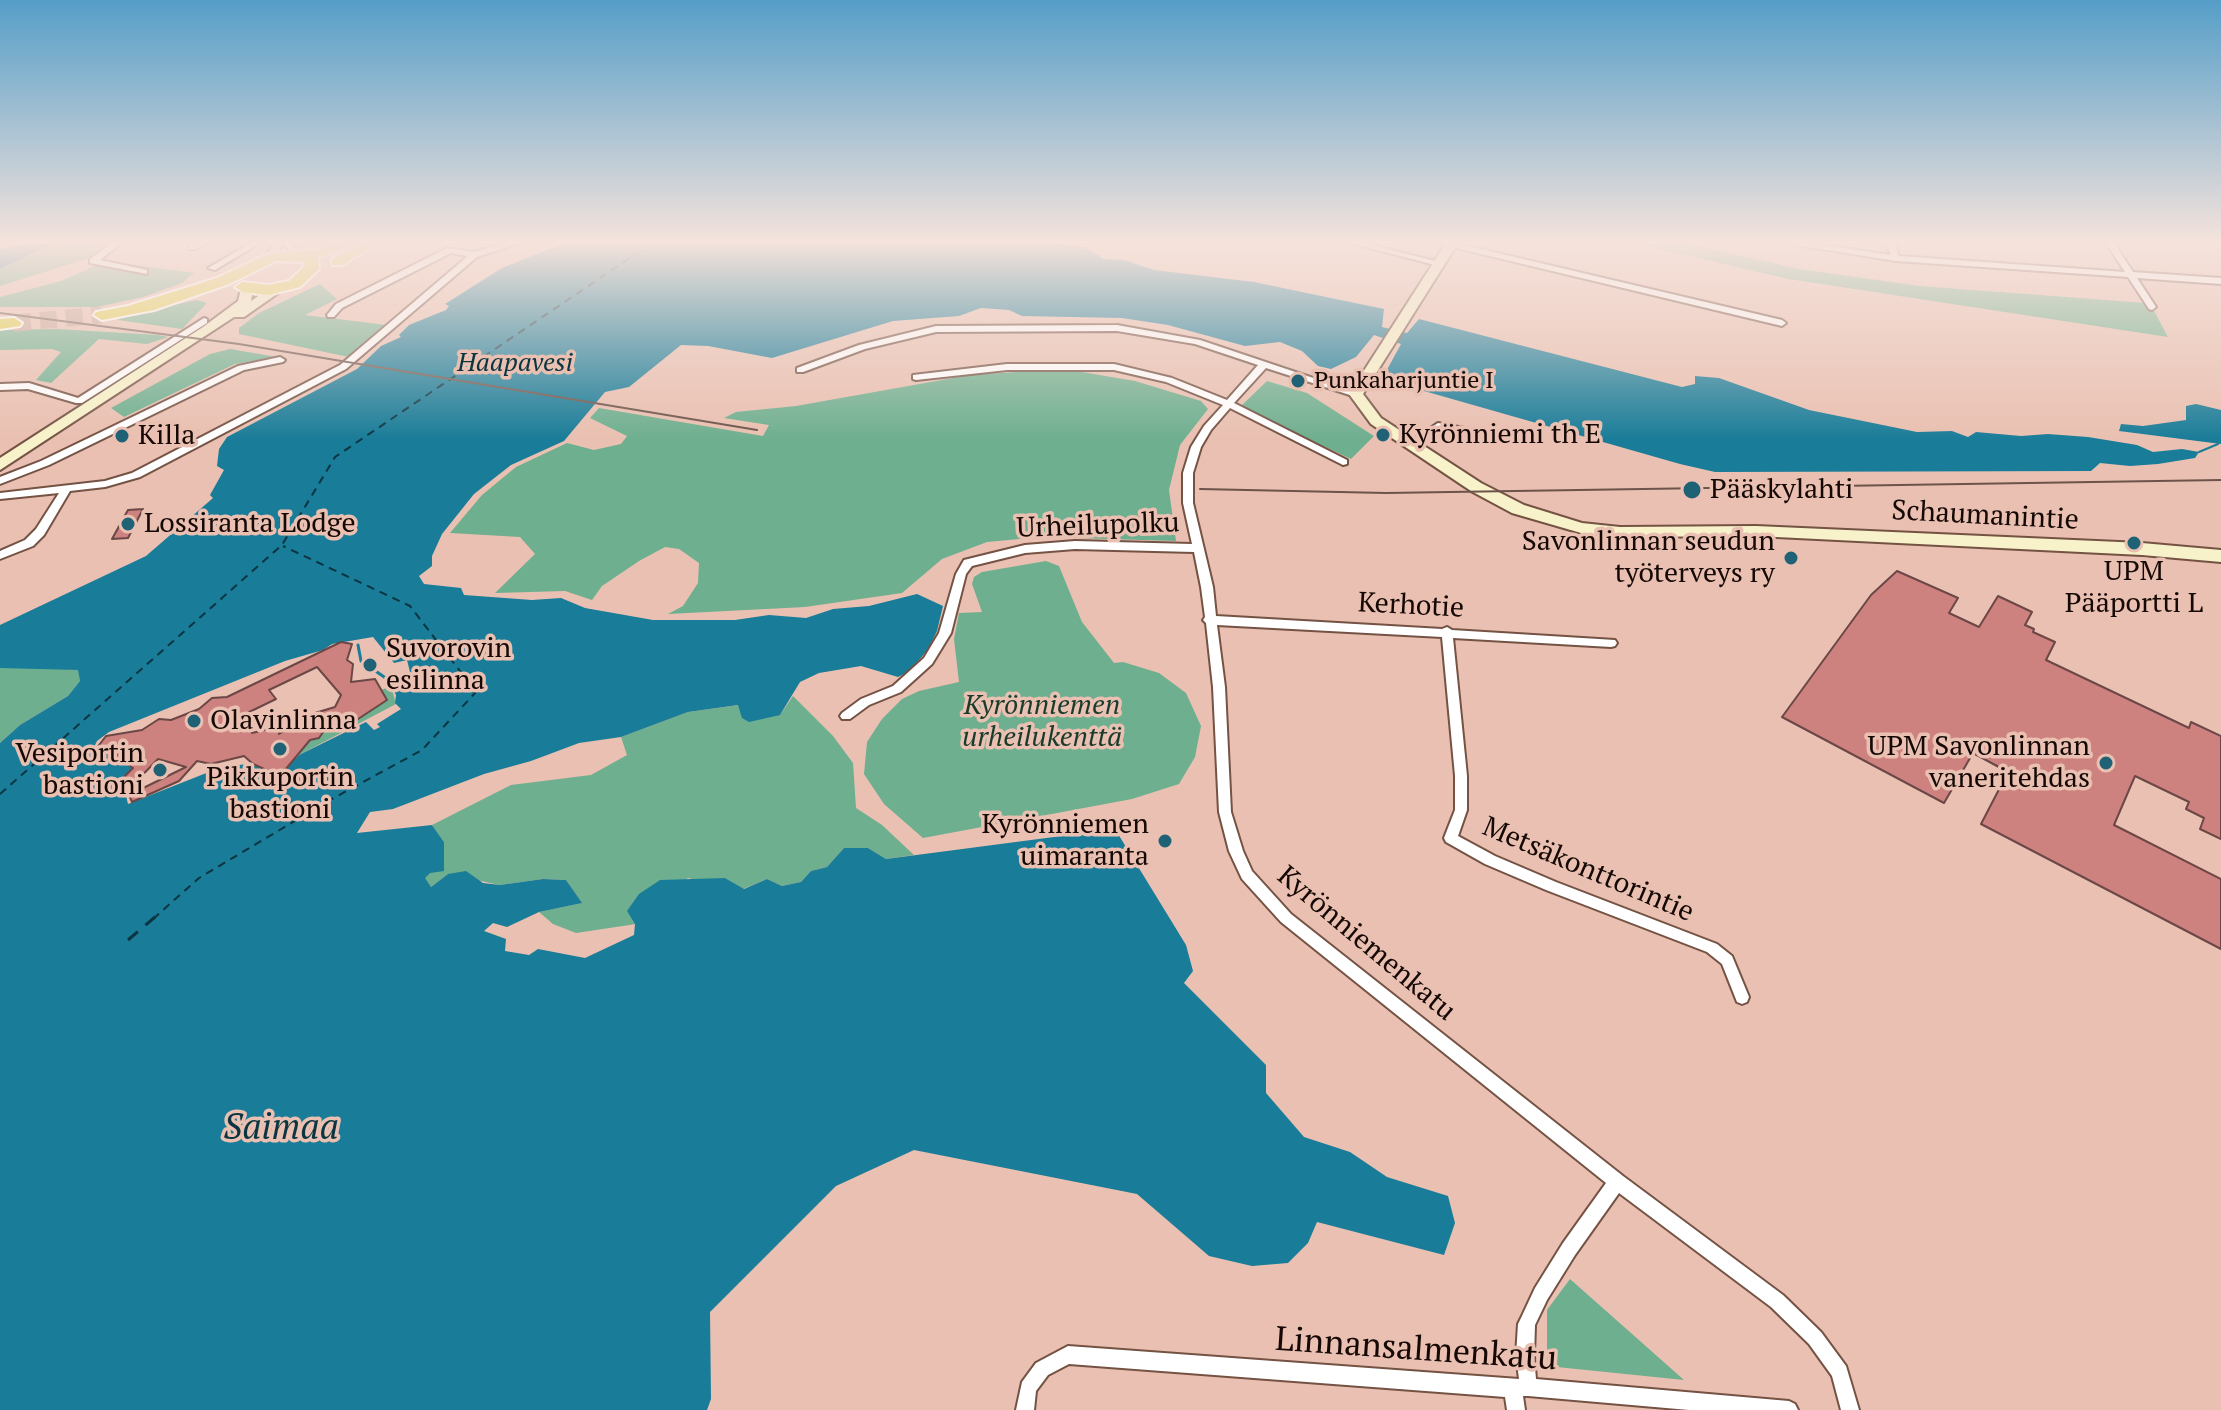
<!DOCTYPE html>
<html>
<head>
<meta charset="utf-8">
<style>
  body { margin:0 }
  canvas { display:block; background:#e9c0b1 }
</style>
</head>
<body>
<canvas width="2221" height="1410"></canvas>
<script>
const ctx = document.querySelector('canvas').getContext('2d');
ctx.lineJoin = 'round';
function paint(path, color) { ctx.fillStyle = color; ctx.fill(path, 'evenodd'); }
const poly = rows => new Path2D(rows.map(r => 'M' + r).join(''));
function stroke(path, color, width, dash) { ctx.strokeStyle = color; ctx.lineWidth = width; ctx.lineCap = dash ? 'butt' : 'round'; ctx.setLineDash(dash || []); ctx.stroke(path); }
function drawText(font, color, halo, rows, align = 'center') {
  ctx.font = font + ' "PT Serif",serif'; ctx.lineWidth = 7; ctx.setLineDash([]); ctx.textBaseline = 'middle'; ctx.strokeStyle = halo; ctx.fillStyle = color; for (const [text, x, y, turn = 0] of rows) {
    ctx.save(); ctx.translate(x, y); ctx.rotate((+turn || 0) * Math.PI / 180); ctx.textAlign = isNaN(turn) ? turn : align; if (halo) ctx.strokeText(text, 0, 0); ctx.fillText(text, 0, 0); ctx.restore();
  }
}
const green = poly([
  [60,243,107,243,86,259,0,286,0,269],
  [1633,243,1684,243,1799,269,1920,286,2146,303,2152,307,2168,337,1789,279],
  [106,261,194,273,182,283,143,297,97,307,0,307,0,297,61,281],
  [320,284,337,299,305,315,386,325,349,357,239,334,239,328,259,313],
  [197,300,207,303,182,329,118,320,129,314],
  [57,329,158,335,168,337,147,344,99,339,51,383,36,380,61,352,52,349,0,350,0,330],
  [230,349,277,357,235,364,124,417,111,408,210,354],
  [1031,371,1082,372,1135,381,1201,401,1208,409,1180,445,1169,490,1176,541,1041,537,987,542,942,559,902,593,805,607,668,614,683,606,698,583,699,563,679,549,665,547,639,561,602,586,592,600,565,591,495,593,535,554,520,537,450,533,482,495,516,467,567,443,594,450,621,444,627,436,590,418,599,408,763,436,769,425,724,418,736,412,796,406,970,375],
  [1267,381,1307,393,1374,436,1351,459,1240,407],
  [1046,561,1059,566,1082,622,1114,663,1123,662,1159,673,1186,693,1201,726,1195,757,1179,784,1132,799,923,838,884,804,864,774,867,742,882,719,902,699,919,691,959,682,954,639,959,613,982,612,972,584,974,577,982,572],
  [38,667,79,670,80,681,68,696,20,725,0,743,0,668],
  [391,686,396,704,299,755,310,740,330,722,352,723,387,700,381,690],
  [793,696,833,736,853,763,856,808,882,825,914,855,886,859,868,848,844,848,827,867,811,871,801,882,782,886,767,879,743,889,725,878,700,881,688,878,636,924,576,933,553,924,539,912,581,903,566,880,543,879,500,885,448,874,431,887,424,878,444,842,432,825,511,785,591,775,627,755,621,737,688,712,739,705,780,715],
  [1570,1279,1684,1380,1547,1366,1547,1310]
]);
const water = poly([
  [25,243,56,243,0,269,0,249],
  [565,243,1057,243,1085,247,1104,259,1124,260,1154,270,1254,282,1384,309,1382,327,1407,333,1419,319,1682,387,1695,384,1695,376,1719,378,1809,410,1917,432,1952,431,1968,437,1976,432,2021,436,2048,434,2088,437,2137,445,2153,452,2182,449,2199,452,2195,458,2158,464,2130,466,2100,463,2091,471,1715,472,1680,464,1382,379,1401,344,1374,335,1356,357,1331,369,1318,366,1302,351,1280,342,1245,346,1168,325,1122,318,1022,316,1009,310,981,308,959,316,893,321,772,358,708,346,681,345,629,387,605,392,564,441,511,465,474,494,442,534,432,556,432,566,419,576,424,584,461,588,464,595,532,600,561,598,585,608,653,620,735,620,769,615,806,618,833,609,869,606,917,594,943,606,937,631,929,648,909,672,898,677,861,666,819,673,800,682,780,715,749,722,742,718,738,705,688,712,621,737,579,743,531,761,484,774,393,809,370,812,357,833,432,825,444,842,444,871,430,873,425,878,431,887,448,874,466,871,483,883,500,885,543,879,566,880,582,903,539,912,507,927,493,923,484,931,506,939,505,951,529,955,538,949,585,958,634,935,635,924,627,911,639,894,660,880,725,878,744,889,767,879,782,886,801,882,811,871,827,867,844,848,868,848,886,859,1115,829,1186,945,1193,971,1184,983,1266,1065,1266,1093,1304,1137,1350,1152,1387,1177,1448,1196,1455,1223,1444,1255,1317,1222,1308,1243,1288,1263,1252,1266,1209,1256,1137,1194,914,1150,836,1186,710,1312,711,1399,707,1410,0,1410,0,743,20,725,68,696,80,681,78,670,0,668,0,625,146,556,213,498,210,495,224,470,217,466,219,449,227,437,357,369,381,346,401,337,399,335,409,325,446,310,449,306,445,304,502,268],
  [373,637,394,663,407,660,411,676,391,686,396,695,395,703,401,709,377,724,380,727,374,730,366,722,299,755,280,775,253,763,219,768,128,804,122,779,133,768,115,754,97,752,93,749,97,741,109,732,285,661,323,650,332,644],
  [2196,404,2221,410,2221,444,2119,431,2121,424,2143,426,2186,420,2186,406]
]);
const streamFar1 = poly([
  [2199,452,2218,444]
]);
const stream = poly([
  [358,645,361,661,390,681]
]);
const ferryFar1 = poly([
  [0,794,282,545,335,457,652,243],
  [153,919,199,878,330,800,422,750,476,692,410,606,283,546]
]);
const ferry = poly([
  [128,940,155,917]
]);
const building = poly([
  [143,509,128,538,112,539,128,510,143,509],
  [1897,571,1958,598,1949,613,1979,627,1998,596,2032,612,2025,625,2034,629,2033,632,2055,642,2046,660,2189,728,2191,722,2221,736,2221,839,2200,829,2204,818,2186,809,2189,802,2135,776,2114,825,2221,879,2221,949,1981,824,2008,772,1973,753,1944,803,1782,717,1871,595,1897,571],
  [341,642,352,644,347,660,353,664,351,682,375,679,387,700,352,723,330,722,319,738,310,740,280,776,253,764,244,756,211,764,197,761,179,781,132,802,129,795,186,767,158,759,125,793,122,779,133,768,118,758,115,750,107,754,96,749,106,736,142,730,159,719,171,720,199,709,212,698,227,697,341,642],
  [317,667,341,695,335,707,315,713,279,734,280,726,252,733,241,716,276,699,269,690,317,667]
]);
const highwayTunnel = poly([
  [14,323,102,315]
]);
const street = poly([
  [112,243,121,243,100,260,147,270,147,274,90,263,90,259,112,243],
  [196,243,206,243,195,249,189,249,189,245,196,243],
  [251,243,260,243,215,270,208,268,251,243],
  [273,243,281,243,280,249,268,262,262,262,261,260,272,248,273,243],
  [283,243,291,243,301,253,301,257,295,257,283,243],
  [507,243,518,243,477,257,346,369,140,477,105,487,70,491,44,535,33,546,0,559,0,551,25,540,36,529,59,493,0,499,0,493,105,481,132,473,340,365,468,256,451,253,342,308,334,317,328,317,327,315,336,304,447,248,474,252,507,243],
  [1351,243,1363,243,1443,263,1439,266,1351,243],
  [1448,243,1455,243,1782,320,1786,323,1782,326,1448,246,1448,243],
  [1792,243,1809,243,1891,255,1886,243,1894,243,1899,256,2125,272,2106,243,2114,243,2133,272,2221,278,2221,284,2137,278,2156,307,2152,310,2149,309,2128,277,1896,261,1796,245,1792,243],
  [204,318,207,319,207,323,82,403,76,403,28,389,0,390,0,384,29,383,78,398,204,318],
  [1117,325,1200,340,1361,394,1356,397,1353,396,1266,368,1234,403,1347,460,1347,464,1343,465,1230,408,1211,430,1201,447,1193,473,1193,503,1213,587,1216,616,1442,629,1447,627,1452,630,1615,640,1617,643,1615,646,1611,647,1453,638,1467,776,1467,810,1458,836,1495,856,1556,882,1717,944,1732,956,1749,997,1747,1002,1742,1004,1737,1002,1722,964,1707,952,1546,890,1485,864,1446,842,1444,838,1455,810,1455,776,1442,637,1217,625,1225,687,1231,812,1243,851,1252,871,1291,914,1623,1176,1783,1295,1821,1332,1846,1366,1859,1410,1841,1410,1832,1376,1809,1344,1771,1307,1619,1193,1575,1255,1547,1300,1535,1325,1534,1356,1536,1379,1789,1401,1795,1404,1798,1410,1689,1410,1528,1396,1523,1396,1525,1410,1507,1410,1505,1397,1069,1364,1048,1375,1036,1391,1034,1410,1016,1410,1022,1382,1036,1363,1068,1346,1519,1379,1516,1356,1518,1324,1521,1318,1535,1288,1563,1243,1606,1183,1281,922,1242,879,1229,851,1219,812,1213,687,1206,623,1203,620,1205,617,1201,587,1194,552,1075,549,1025,553,972,566,966,574,951,633,932,664,901,692,869,705,850,719,842,719,840,716,842,713,861,699,893,686,924,658,939,633,956,574,964,560,1025,545,1075,541,1192,544,1183,503,1183,473,1191,447,1204,426,1223,405,1166,382,1114,370,1007,370,916,380,913,379,913,375,1007,364,1114,364,1172,378,1227,400,1258,365,1195,344,1117,331,936,332,865,349,803,372,797,372,797,368,859,345,936,326,1117,325],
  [280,357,285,360,283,362,244,370,49,465,0,484,0,477,41,461,238,366,280,357],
  [1438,423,1469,429,1474,432,1469,435,1440,429,1415,446,1409,446,1409,442,1438,423]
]);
const secondary = poly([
  [1446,243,1458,243,1363,394,1381,418,1481,483,1524,505,1582,523,1620,527,1756,526,2142,543,2221,550,2221,562,2142,555,1756,536,1620,537,1581,533,1512,513,1471,491,1371,424,1349,394,1446,243],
  [247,285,253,289,251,301,273,286,284,289,244,317,234,317,0,470,0,458,203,327,238,301,241,289,247,285]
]);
const highway = poly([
  [335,243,356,243,318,258,319,269,300,287,268,295,243,292,235,287,243,282,268,285,289,281,303,268,304,262,276,261,229,284,154,310,102,320,94,315,96,312,128,306,217,278,268,254,319,249,335,243],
  [361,243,379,243,342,265,332,265,332,259,361,243],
  [14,318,22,323,20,326,0,329,0,319,14,318]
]);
const rail = poly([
  [0,313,239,344,757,430],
  [1200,489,1386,493,2221,480]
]);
const markers = [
  [1298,381,8,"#1f6175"],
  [1383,435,8,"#1f6175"],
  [122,436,8,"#1f6175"],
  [1692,490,10,"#1f6175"],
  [128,524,8,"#1f6175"],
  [2134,543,8,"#1f6175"],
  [1791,558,8,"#1f6175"],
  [370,665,8,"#1f6175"],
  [194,721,8,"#1f6175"],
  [280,749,8,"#1f6175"],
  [2106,763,8,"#1f6175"],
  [160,770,8,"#1f6175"],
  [1165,841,8,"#1f6175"]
];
const farPoinames = [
  ["Punkaharjuntie I",1314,381]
];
const farWaternames = [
  ["Haapavesi",515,364]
];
const poiNames = [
  ["Kyrönniemi th E",1399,435],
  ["Killa",138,436],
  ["Pääskylahti",1710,490],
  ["Lossiranta Lodge",144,524],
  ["Savonlinnan seudun",1775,542,"right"],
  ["työterveys ry",1775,574,"right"],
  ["UPM",2134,572,"center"],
  ["Pääportti L",2134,604,"center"],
  ["Suvorovin",386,649],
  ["esilinna",386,681],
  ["Olavinlinna",210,721],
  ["UPM Savonlinnan",2090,747,"right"],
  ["vaneritehdas",2090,779,"right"],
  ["Vesiportin",144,754,"right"],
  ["bastioni",144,786,"right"],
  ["Pikkuportin",280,778,"center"],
  ["bastioni",280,810,"center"],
  ["Kyrönniemen",1149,825,"right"],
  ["uimaranta",1149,857,"right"]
];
const streetNames = [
  ["Schaumanintie",1985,516,3],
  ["Urheilupolku",1098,526,-2],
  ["Kerhotie",1411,606,3],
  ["Metsäkonttorintie",1588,870,23],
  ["Kyrönniemenkatu",1366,944,40]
];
const parkNames = [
  ["Kyrönniemen",1042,706],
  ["urheilukenttä",1042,738]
];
const nearStreetnames = [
  ["Linnansalmenkatu",1416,1350,4]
];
const nearWaternames = [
  ["Saimaa",281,1129]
];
paint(green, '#6eaf8f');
paint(water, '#197c98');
stroke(streamFar1, '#197c98', 2);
stroke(stream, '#197c98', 3);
stroke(ferryFar1, '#0a3541', 2, [8, 6]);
stroke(ferry, '#0a3541', 3, [13, 10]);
paint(building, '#ce827f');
stroke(building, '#6b4745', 2);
stroke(highwayTunnel, '#c9a597', 17, [17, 9]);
stroke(street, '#745244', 4);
stroke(secondary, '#745244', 4);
stroke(highway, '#fff', 4);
paint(street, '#fff');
paint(secondary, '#f7f2c9');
paint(highway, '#e3d24a');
stroke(rail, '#6c544b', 2);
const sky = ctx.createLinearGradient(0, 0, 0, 440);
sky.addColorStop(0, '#559ec8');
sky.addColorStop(0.55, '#f5e3dc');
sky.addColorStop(1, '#f5e3dc00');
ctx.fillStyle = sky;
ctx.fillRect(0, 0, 2221, 440);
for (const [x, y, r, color] of markers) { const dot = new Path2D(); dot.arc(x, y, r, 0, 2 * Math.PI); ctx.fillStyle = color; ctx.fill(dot); stroke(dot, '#e9c0b1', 3); }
drawText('24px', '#160905', '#e9c0b1', farPoinames, 'left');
drawText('italic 26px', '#0a3541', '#e9c0b1', farWaternames);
drawText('28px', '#160905', '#e9c0b1', poiNames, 'left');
drawText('28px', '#160905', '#e9c0b1', streetNames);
drawText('italic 28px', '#193b2c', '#e9c0b1', parkNames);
drawText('34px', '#160905', '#e9c0b1', nearStreetnames);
drawText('italic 36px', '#0a3541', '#e9c0b1', nearWaternames);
</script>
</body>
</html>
